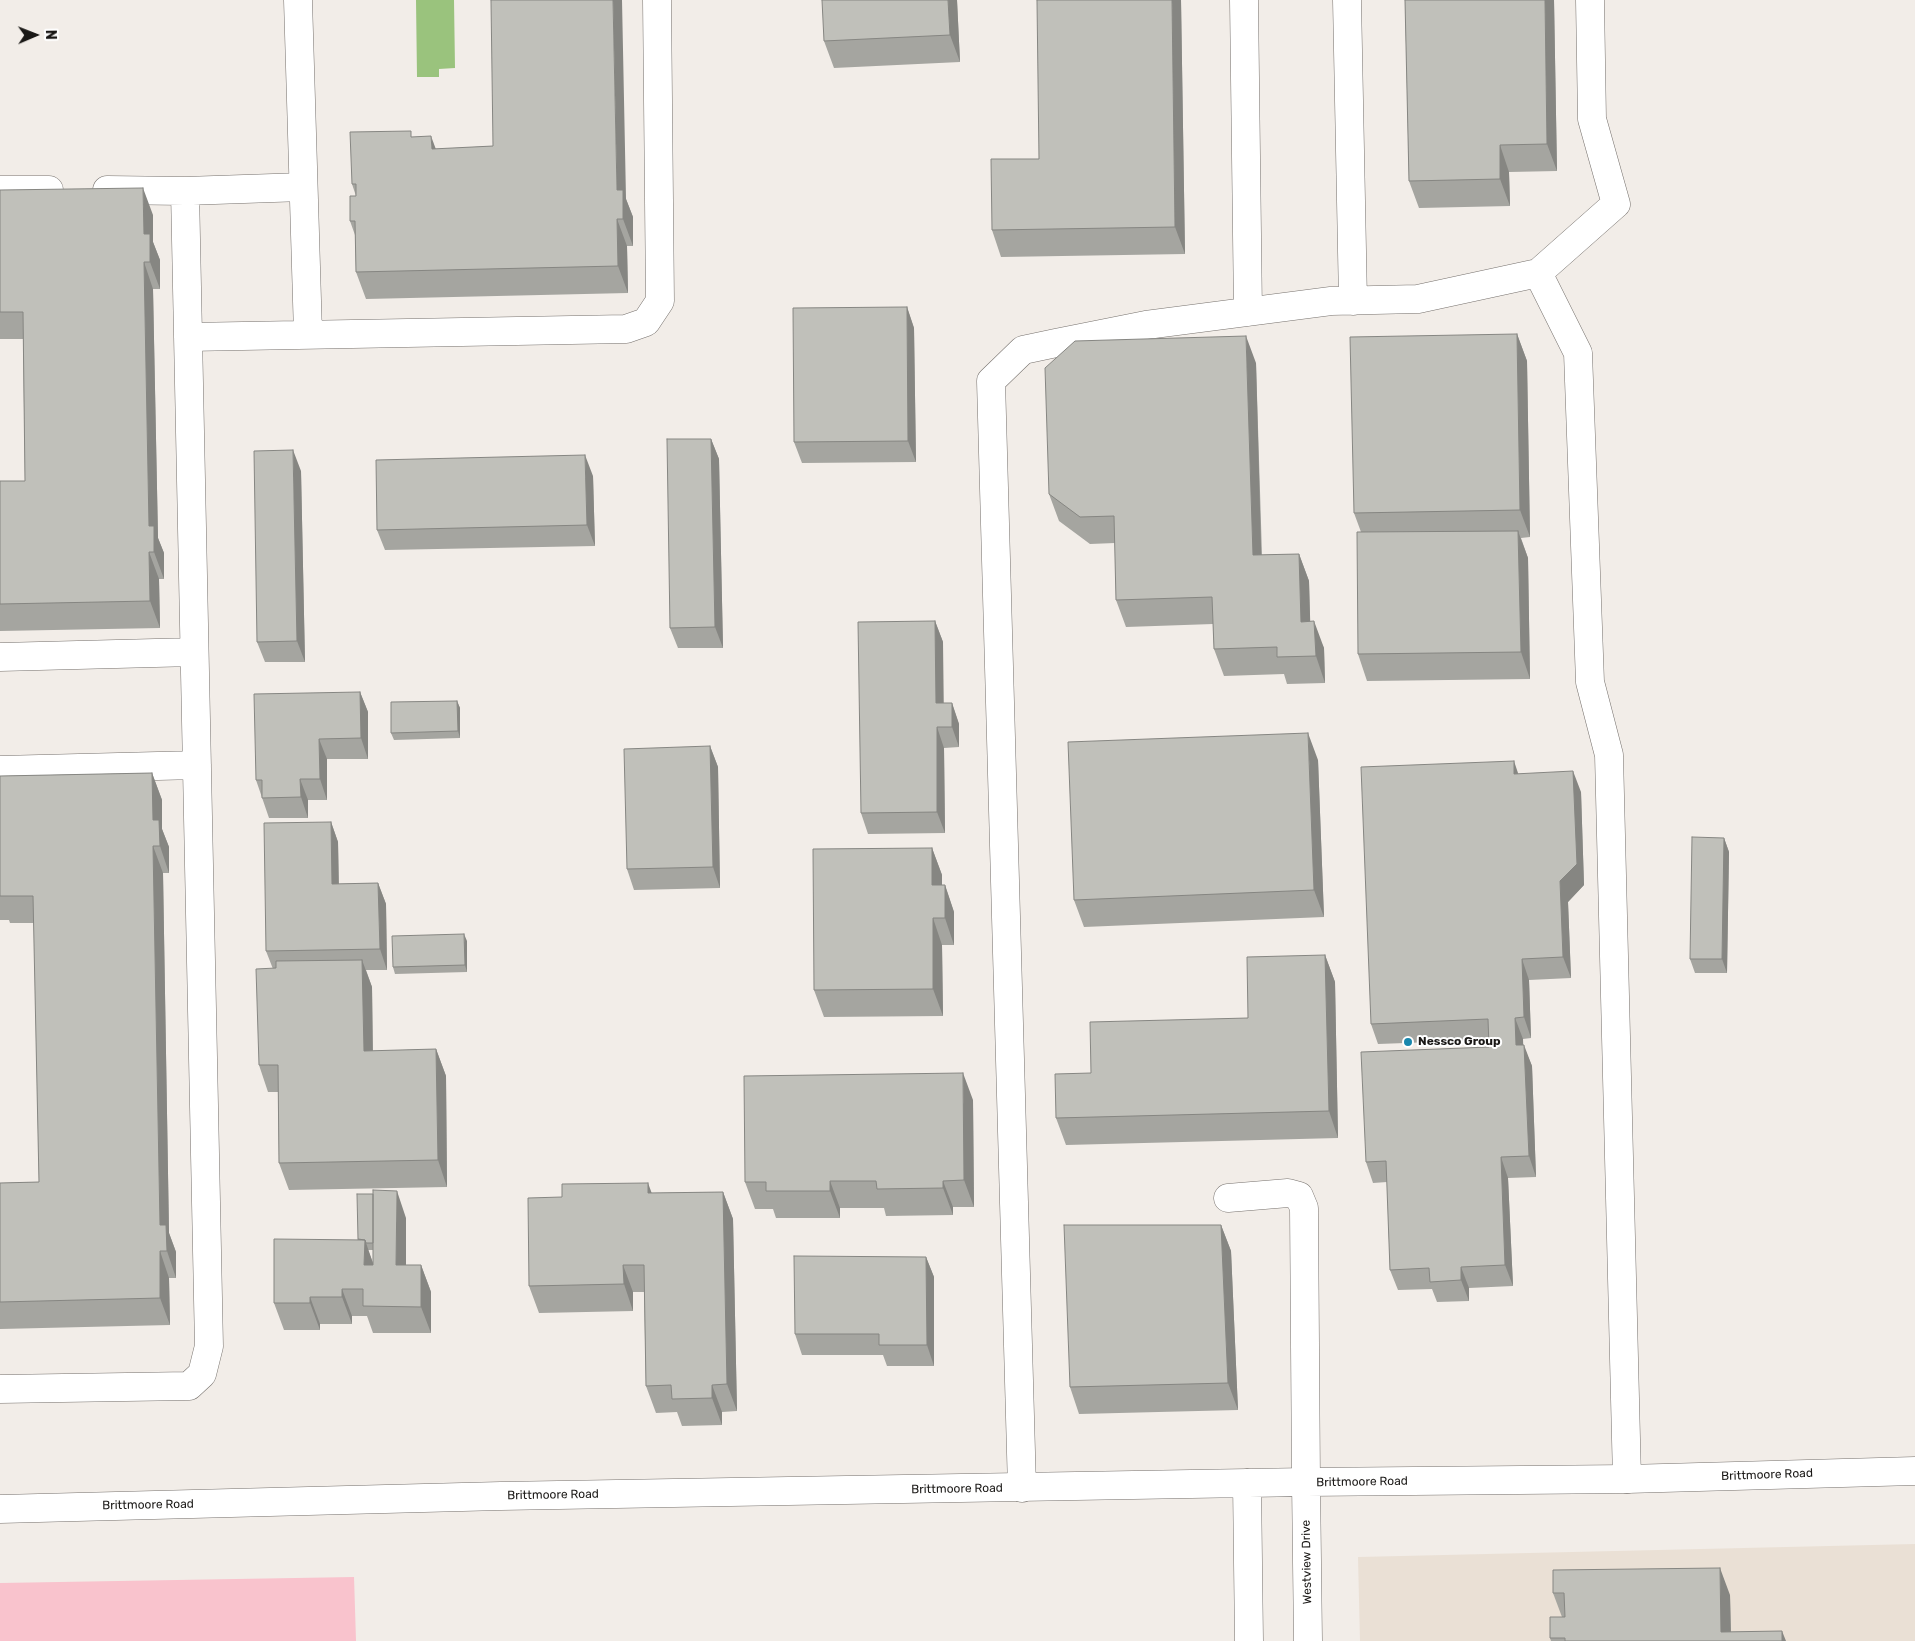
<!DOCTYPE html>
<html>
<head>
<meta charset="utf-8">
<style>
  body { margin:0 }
  #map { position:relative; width:1915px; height:1641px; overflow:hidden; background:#f2ede8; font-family:Rubik,sans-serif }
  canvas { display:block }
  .north { position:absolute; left:10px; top:10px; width:50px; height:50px; -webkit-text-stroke:4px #fff; paint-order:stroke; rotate:89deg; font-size:14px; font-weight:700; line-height:20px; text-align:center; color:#1a1816 }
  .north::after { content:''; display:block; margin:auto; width:18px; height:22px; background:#1a1816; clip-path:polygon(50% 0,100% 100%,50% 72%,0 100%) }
</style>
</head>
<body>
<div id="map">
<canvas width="1915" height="1641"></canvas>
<div class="north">N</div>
</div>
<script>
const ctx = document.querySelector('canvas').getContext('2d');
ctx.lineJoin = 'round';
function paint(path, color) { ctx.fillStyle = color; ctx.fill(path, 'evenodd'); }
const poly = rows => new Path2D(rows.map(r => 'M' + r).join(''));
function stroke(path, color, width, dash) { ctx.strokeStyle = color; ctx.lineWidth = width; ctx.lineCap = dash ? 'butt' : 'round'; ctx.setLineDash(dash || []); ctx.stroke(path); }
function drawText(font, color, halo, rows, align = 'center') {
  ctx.font = font + ' Rubik,sans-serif'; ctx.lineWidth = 4; ctx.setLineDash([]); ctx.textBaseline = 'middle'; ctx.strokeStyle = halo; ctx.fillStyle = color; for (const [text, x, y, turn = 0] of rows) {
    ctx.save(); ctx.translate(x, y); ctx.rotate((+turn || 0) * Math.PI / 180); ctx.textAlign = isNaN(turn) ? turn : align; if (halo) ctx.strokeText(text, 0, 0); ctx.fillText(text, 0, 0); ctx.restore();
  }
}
const built = poly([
  [1915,1544,1915,1641,1360,1641,1358,1557]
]);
const green = poly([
  [354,1577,356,1641,0,1641,0,1583]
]);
const water = poly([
  [416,0,454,0,455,68,439,69,439,77,417,77]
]);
const minor = poly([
  [298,0,308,334],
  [1244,0,1248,312],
  [1347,0,1353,301],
  [0,190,49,190],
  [185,191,303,187],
  [1538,273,1616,204,1592,119,1590,0],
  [188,337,626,329,646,322,660,301,657,0],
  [0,657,194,652],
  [0,770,197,765],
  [1228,1198,1288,1193,1299,1196,1304,1208,1306,1482],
  [0,1389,189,1386,202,1374,209,1346,185,191,107,190],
  [1022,1488,991,381,1023,350,1056,343,1146,325,1331,301,1418,299,1538,273,1578,353,1590,682,1609,755,1627,1479]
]);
const major = poly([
  [1306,1482,1308,1641],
  [1247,1483,1249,1641],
  [0,1509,501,1496,1306,1482,1627,1479,1915,1471]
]);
const wall = poly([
  [957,0,960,62,834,68,824,41],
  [1181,0,1185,254,1001,257,992,230,1039,159],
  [1405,0,1554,0,1557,171,1509,172,1510,206,1419,208,1409,181],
  [413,137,436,149,493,146,626,199,633,217,633,246,627,246,628,293,366,299,356,272,355,235,350,221,356,196,352,184],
  [0,190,153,215,153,242,160,260,160,289,153,289,158,538,164,553,164,579,159,579,160,628,0,631,0,481,25,481,23,339,0,339],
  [907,307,914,328,916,462,802,463,794,442],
  [1517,334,1527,361,1530,537,1521,538,1528,558,1530,679,1367,681,1358,654,1361,532,1354,513],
  [1256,363,1262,555,1299,554,1309,581,1310,621,1324,648,1325,683,1287,684,1284,674,1224,676,1214,649,1213,624,1126,627,1116,600,1115,543,1090,544,1059,521,1049,494],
  [711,439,719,459,723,648,678,648,670,628],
  [301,471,305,662,265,662,257,642],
  [593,476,595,546,385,550,377,530],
  [935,621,943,642,943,703,952,703,959,724,959,747,944,748,945,833,868,834,861,813],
  [360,692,368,712,368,759,327,759,327,800,308,800,308,818,269,818,256,780],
  [457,701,460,708,460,738,394,740,391,733],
  [710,746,718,767,720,888,634,890,627,869],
  [1318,760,1324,917,1084,927,1074,900],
  [152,773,162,800,162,829,169,847,169,873,163,873,169,1233,176,1252,176,1278,169,1278,170,1325,0,1329,0,1183,39,1182,34,923,10,923,9,920,0,920,0,776],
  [1518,774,1581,792,1584,885,1568,902,1571,978,1529,980,1531,1038,1523,1039,1523,1045,1532,1066,1536,1177,1508,1178,1513,1286,1469,1288,1469,1301,1437,1302,1432,1289,1398,1290,1390,1270,1387,1182,1373,1183,1366,1162,1489,1047,1488,1040,1378,1044,1371,1024],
  [331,822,338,842,339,884,378,883,386,904,387,970,366,970,372,987,373,1051,436,1049,446,1076,447,1187,289,1190,279,1163,278,1092,268,1092,259,1065,273,969,266,951],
  [1724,838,1729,852,1727,973,1695,973,1690,959],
  [932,848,942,875,942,885,945,885,954,912,954,945,942,945,943,1016,824,1017,814,990],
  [467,941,467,972,395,974,393,967],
  [1325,955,1335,982,1338,1138,1066,1145,1056,1118,1091,1073,1248,1018],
  [973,1100,974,1207,953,1207,953,1215,886,1216,884,1208,840,1208,840,1218,776,1218,773,1209,755,1209,745,1182],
  [723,1192,733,1219,737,1411,722,1412,722,1425,682,1426,677,1412,656,1413,646,1386,644,1292,633,1292,633,1311,539,1313,529,1286,562,1197,652,1193],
  [406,1218,406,1265,421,1265,431,1292,431,1333,373,1333,367,1316,352,1316,352,1324,320,1324,320,1330,284,1330,274,1303,358,1239],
  [368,1250,373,1250,373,1263],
  [1221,1225,1231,1251,1238,1410,1079,1414,1070,1387],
  [926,1257,934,1277,934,1366,887,1366,883,1355,802,1355,795,1334],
  [1553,1593,1730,1595,1731,1632,1786,1641,1551,1641,1550,1638,1562,1617]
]);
const shadedWall = poly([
  [613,0,622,0,626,199,633,217,633,246,623,219,617,190],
  [948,0,957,0,960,62,950,35],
  [1172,0,1181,0,1185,254,1175,227],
  [1545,0,1554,0,1557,171,1547,144],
  [431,136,441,163,432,149],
  [1500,145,1509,172,1510,206,1500,179],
  [143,188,153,215,153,242,160,260,160,289,150,262,144,234],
  [617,219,627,246,628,293,618,266],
  [144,262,153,289,158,538,164,553,164,579,154,552,149,526],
  [907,307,914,328,916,462,908,441],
  [1517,334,1527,361,1530,537,1520,510],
  [1246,336,1256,363,1262,582,1253,555],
  [711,439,719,459,723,648,715,627],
  [293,450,301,471,305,662,297,641],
  [585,455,593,476,595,546,587,525],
  [1518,531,1528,558,1530,679,1521,652],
  [149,552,159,579,160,628,150,601],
  [1299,554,1309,581,1311,648,1301,622],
  [935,621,943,642,944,724,936,703],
  [1314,621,1324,648,1325,683,1316,656],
  [360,692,368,712,368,759,361,738],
  [457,701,460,708,460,738,458,731],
  [952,703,959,724,959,747,952,727],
  [937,727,944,748,945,833,937,812],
  [1308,733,1318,760,1324,917,1314,890],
  [319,739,327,759,327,800,320,779],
  [710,746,718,767,720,888,713,867],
  [1514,761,1521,782,1514,774],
  [1573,771,1581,792,1584,885,1568,902,1571,978,1563,957,1560,881],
  [152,773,162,800,162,829,169,847,169,873,160,846,153,820],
  [300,779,308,800,308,818,301,797],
  [331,822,338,842,339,905,332,884],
  [1724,838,1729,852,1727,973,1722,959],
  [153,846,163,873,169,1233,176,1252,176,1278,167,1251,160,1225],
  [932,848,942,875,942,912,932,885],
  [378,883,386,904,387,970,380,949],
  [945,885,954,912,954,945,945,918],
  [933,918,942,945,943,1016,933,989],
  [464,934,467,941,467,972,465,965],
  [1325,955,1335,982,1338,1138,1329,1111],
  [1522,959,1529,980,1531,1038,1524,1017],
  [362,960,372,987,373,1078,364,1051],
  [1515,1018,1523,1039,1524,1066,1516,1045],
  [1524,1045,1532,1066,1536,1177,1529,1156],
  [436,1049,446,1076,447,1187,438,1160],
  [963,1073,973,1100,974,1207,964,1180],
  [1501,1157,1508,1178,1513,1286,1505,1265],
  [830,1181,840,1208,840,1218,830,1191],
  [943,1181,953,1207,953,1215,943,1188],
  [648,1183,658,1210,648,1193],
  [397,1191,406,1218,406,1292,396,1265],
  [723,1192,733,1219,737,1411,727,1384],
  [1221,1225,1231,1251,1238,1410,1228,1383],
  [365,1240,374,1266,364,1265],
  [160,1251,169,1278,170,1325,160,1298],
  [926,1257,934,1277,934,1366,927,1345],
  [421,1265,431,1292,431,1333,421,1307],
  [623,1265,633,1292,633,1311,624,1284],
  [1461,1267,1469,1288,1469,1301,1461,1280],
  [342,1289,352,1316,352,1324,342,1297],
  [310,1297,320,1324,320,1330,310,1303],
  [712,1385,722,1412,722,1425,712,1398],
  [1720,1568,1730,1595,1731,1641,1721,1632],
  [1782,1631,1786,1641,1782,1641]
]);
const building = poly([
  [491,0,613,0,617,190,623,190,623,219,617,219,618,266,356,272,355,221,350,221,350,196,356,196,356,184,352,184,350,132,411,131,411,137,431,136,432,149,493,146,491,0],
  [822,0,948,0,950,35,824,41,822,0],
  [1037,0,1172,0,1175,227,992,230,991,159,1039,159,1037,0],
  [1405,0,1545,0,1547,144,1500,145,1500,179,1409,181,1405,0],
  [143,188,144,234,150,234,150,262,144,262,149,526,154,526,154,552,149,552,150,601,0,604,0,481,25,481,23,312,0,312,0,190,143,188],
  [907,307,908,441,794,442,793,308,907,307],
  [1517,334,1520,510,1354,513,1350,337,1517,334],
  [1246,336,1253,555,1299,554,1301,622,1314,621,1316,656,1277,657,1277,647,1214,649,1212,597,1116,600,1114,516,1080,517,1049,494,1045,368,1075,341,1246,336],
  [667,439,711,439,715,627,670,628,667,439],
  [293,450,297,641,257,642,254,451,293,450],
  [585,455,587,525,377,530,376,460,585,455],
  [1518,531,1521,652,1358,654,1357,532,1518,531],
  [935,621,936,703,952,703,952,727,937,727,937,812,861,813,858,622,935,621],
  [360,692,361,738,319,739,320,779,300,779,301,797,262,798,262,780,256,780,254,694,360,692],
  [457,701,458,731,391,733,391,702,457,701],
  [1308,733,1314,890,1074,900,1068,742,1308,733],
  [710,746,713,867,627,869,624,749,710,746],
  [1514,761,1514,774,1573,771,1577,864,1560,881,1563,957,1522,959,1524,1017,1515,1018,1516,1045,1524,1045,1529,1156,1501,1157,1505,1265,1461,1267,1461,1280,1430,1282,1429,1268,1390,1270,1386,1161,1366,1162,1361,1052,1489,1047,1488,1019,1371,1024,1361,767,1514,761],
  [152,773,153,820,159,820,160,846,153,846,160,1225,166,1225,167,1251,160,1251,160,1298,0,1302,0,1183,39,1182,33,896,0,896,0,776,152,773],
  [331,822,332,884,378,883,380,949,266,951,264,823,331,822],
  [1692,837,1724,838,1722,959,1690,959,1692,837],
  [932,848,932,885,945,885,945,918,933,918,933,989,814,990,813,849,932,848],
  [464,934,465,965,393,967,392,936,464,934],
  [1325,955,1329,1111,1056,1118,1055,1074,1091,1073,1090,1022,1248,1018,1247,957,1325,955],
  [362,960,364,1051,436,1049,438,1160,279,1163,278,1065,259,1065,256,969,276,968,276,961,362,960],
  [963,1073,964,1180,943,1181,943,1188,877,1189,876,1181,830,1181,830,1191,766,1191,766,1182,745,1182,744,1076,963,1073],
  [648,1183,648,1193,723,1192,727,1384,712,1385,712,1398,672,1399,671,1385,646,1386,644,1265,623,1265,624,1284,529,1286,528,1198,562,1197,562,1184,648,1183],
  [373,1190,397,1191,396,1265,421,1265,421,1307,363,1306,363,1289,342,1289,342,1297,310,1297,310,1303,274,1303,274,1239,365,1240,364,1265,373,1265,373,1190],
  [357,1194,373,1194,373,1243,366,1243,365,1240,358,1239,357,1194],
  [1064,1225,1221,1225,1228,1383,1070,1387,1064,1225],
  [794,1256,926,1257,927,1345,879,1345,879,1334,795,1334,794,1256],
  [1720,1568,1721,1632,1782,1631,1782,1641,1565,1641,1565,1638,1550,1638,1550,1617,1565,1617,1564,1593,1553,1593,1553,1570,1720,1568]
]);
const markers = [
  [1408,1042,5,"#1887ad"]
];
const poiNames = [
  ["Nessco Group",1418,1042]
];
const streetNames = [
  ["Brittmoore Road",1767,1475,-2],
  ["Brittmoore Road",1362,1482,-1],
  ["Brittmoore Road",957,1489,-1],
  ["Brittmoore Road",553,1495,-1],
  ["Brittmoore Road",148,1505,-1],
  ["Westview Drive",1307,1562,-91]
];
paint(built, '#eae0d5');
paint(green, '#f9c3cd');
paint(water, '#9ac37d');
stroke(minor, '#76716d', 29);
stroke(major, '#76716d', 29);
stroke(minor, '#fff', 28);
stroke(major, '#fff', 28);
paint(wall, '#a5a5a0');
paint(shadedWall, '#868682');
paint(building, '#c0c0ba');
stroke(building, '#868682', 1);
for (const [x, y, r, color] of markers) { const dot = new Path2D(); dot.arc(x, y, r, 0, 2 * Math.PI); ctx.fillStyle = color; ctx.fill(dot); stroke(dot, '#fff', 2); }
drawText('bold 12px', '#1a1816', '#fff', poiNames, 'left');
drawText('12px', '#1a1816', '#fff', streetNames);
</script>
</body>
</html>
